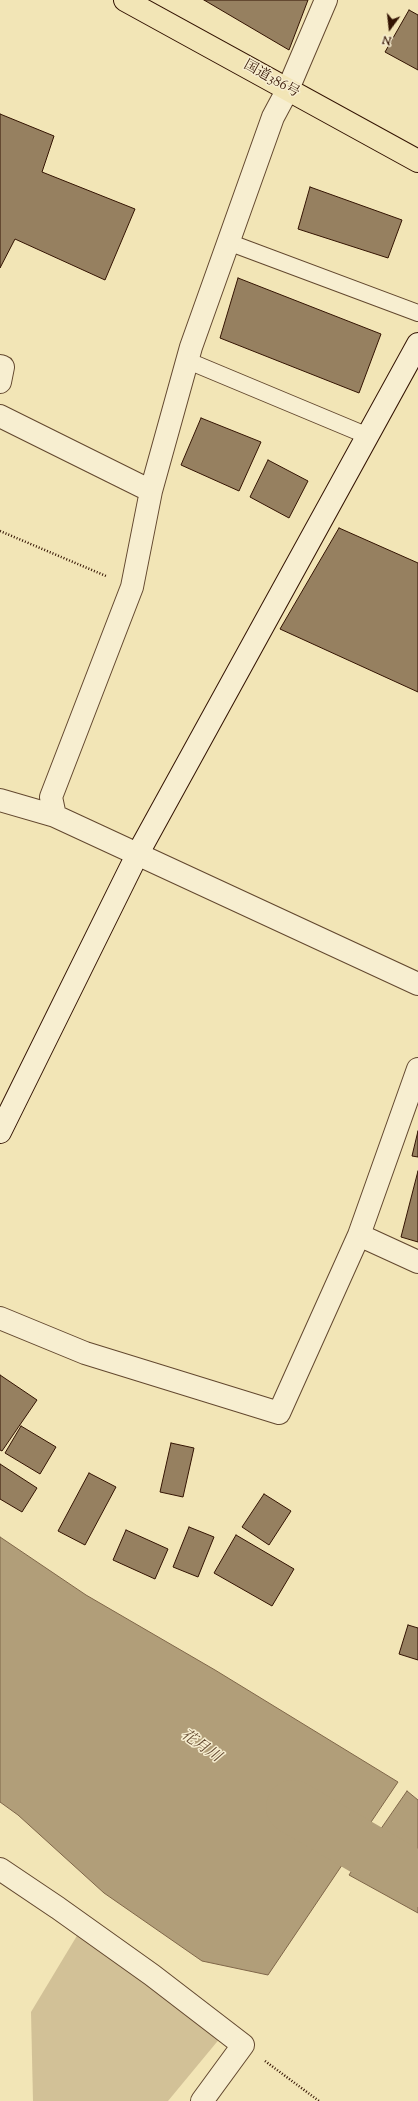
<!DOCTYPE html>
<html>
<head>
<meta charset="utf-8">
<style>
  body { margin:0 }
  #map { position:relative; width:418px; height:2101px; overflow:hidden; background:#f2e5b6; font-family:"Sorts Mill Goudy",serif }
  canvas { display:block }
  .north { position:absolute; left:370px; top:8px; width:40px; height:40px; -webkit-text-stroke:3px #f7eed0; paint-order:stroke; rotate:195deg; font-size:11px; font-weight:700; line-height:16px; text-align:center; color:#331302 }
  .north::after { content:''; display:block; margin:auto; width:14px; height:18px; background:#331302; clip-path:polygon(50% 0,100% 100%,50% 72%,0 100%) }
</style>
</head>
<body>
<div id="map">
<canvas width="418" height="2101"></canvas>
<div class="north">N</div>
</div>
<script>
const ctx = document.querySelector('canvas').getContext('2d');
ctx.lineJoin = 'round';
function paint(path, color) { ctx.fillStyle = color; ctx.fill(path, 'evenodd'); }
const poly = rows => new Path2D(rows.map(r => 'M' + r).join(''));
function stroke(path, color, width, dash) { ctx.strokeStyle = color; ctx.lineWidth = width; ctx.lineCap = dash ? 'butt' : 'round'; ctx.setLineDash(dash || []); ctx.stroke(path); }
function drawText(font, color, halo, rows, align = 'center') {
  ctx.font = font + ' "Sorts Mill Goudy","Noto Serif JP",serif'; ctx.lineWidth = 3; ctx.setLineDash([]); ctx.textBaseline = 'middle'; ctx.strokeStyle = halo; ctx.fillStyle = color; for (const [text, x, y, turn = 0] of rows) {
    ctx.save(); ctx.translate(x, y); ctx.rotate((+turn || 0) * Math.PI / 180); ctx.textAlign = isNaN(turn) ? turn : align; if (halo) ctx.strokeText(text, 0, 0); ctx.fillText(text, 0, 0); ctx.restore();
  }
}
const green = poly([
  [81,1929,221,2037,168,2101,33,2101,31,2012]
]);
const water = poly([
  [0,1537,86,1595,215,1670,398,1782,268,1975,202,1961,104,1893,18,1815,0,1802,0,1537],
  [407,1791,418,1800,418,1913,349,1875,407,1791]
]);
const river = poly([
  [293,1807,418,1880]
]);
const building = poly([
  [204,0,308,0,289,50,204,0],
  [409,10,418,15,418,70,385,52,409,10],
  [0,114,54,136,42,172,135,209,105,280,15,239,0,268,0,114],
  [310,187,402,220,388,258,298,229,310,187],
  [238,278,381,334,359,393,220,338,238,278],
  [201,418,261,442,239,491,181,465,201,418],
  [268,460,308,481,289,518,250,497,268,460],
  [339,528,418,563,418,692,280,629,339,528],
  [418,1131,418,1157,412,1156,418,1131],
  [418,1171,418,1242,401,1237,418,1171],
  [0,1375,37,1400,2,1451,0,1450,0,1375],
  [21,1426,56,1447,40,1474,5,1453,21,1426],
  [171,1443,194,1448,183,1497,160,1492,171,1443],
  [0,1464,37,1488,22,1512,0,1499,0,1464],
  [89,1473,116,1487,85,1545,58,1531,89,1473],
  [264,1494,291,1511,269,1545,242,1527,264,1494],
  [189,1527,214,1537,198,1577,173,1567,189,1527],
  [126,1530,168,1549,155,1579,113,1560,126,1530],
  [236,1535,294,1569,272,1606,214,1573,236,1535],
  [408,1625,418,1628,418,1660,399,1654,408,1625]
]);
const path = poly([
  [0,531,106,576],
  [265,2061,319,2101]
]);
const lane = poly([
  [228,242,418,313],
  [186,360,368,436]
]);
const street = poly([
  [326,0,288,89,273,117,191,347,151,491,132,587,51,797,55,816,418,984],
  [0,366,3,367,0,382],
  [0,416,151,491],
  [0,800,55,816],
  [418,1069,359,1235,418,1262],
  [0,1318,85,1353,279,1413,359,1235],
  [0,1869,58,1908,152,1975,243,2045,202,2101]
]);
const secondary = poly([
  [0,1132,137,855,418,344]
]);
const highway = poly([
  [125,0,418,161]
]);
const streetNames = [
  ["国道386号",271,80,29]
];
const waterNames = [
  ["花月川",200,1747,35]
];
paint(green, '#d2c197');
paint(water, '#b19e79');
stroke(water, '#7f6649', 1);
stroke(river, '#b19e79', 54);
paint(building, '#968060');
stroke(building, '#331302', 1);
stroke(lane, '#63482f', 18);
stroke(street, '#63482f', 24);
stroke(secondary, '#331302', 24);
stroke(highway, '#331302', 24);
stroke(path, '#331302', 2.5, [1, 2]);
stroke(lane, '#f7eed0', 16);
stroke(street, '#f7eed0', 22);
stroke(secondary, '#f7eed0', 22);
stroke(highway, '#f2e5b6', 22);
drawText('14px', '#331302', '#f7eed0', streetNames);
drawText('italic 15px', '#654b32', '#f7eed0', waterNames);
</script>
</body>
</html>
